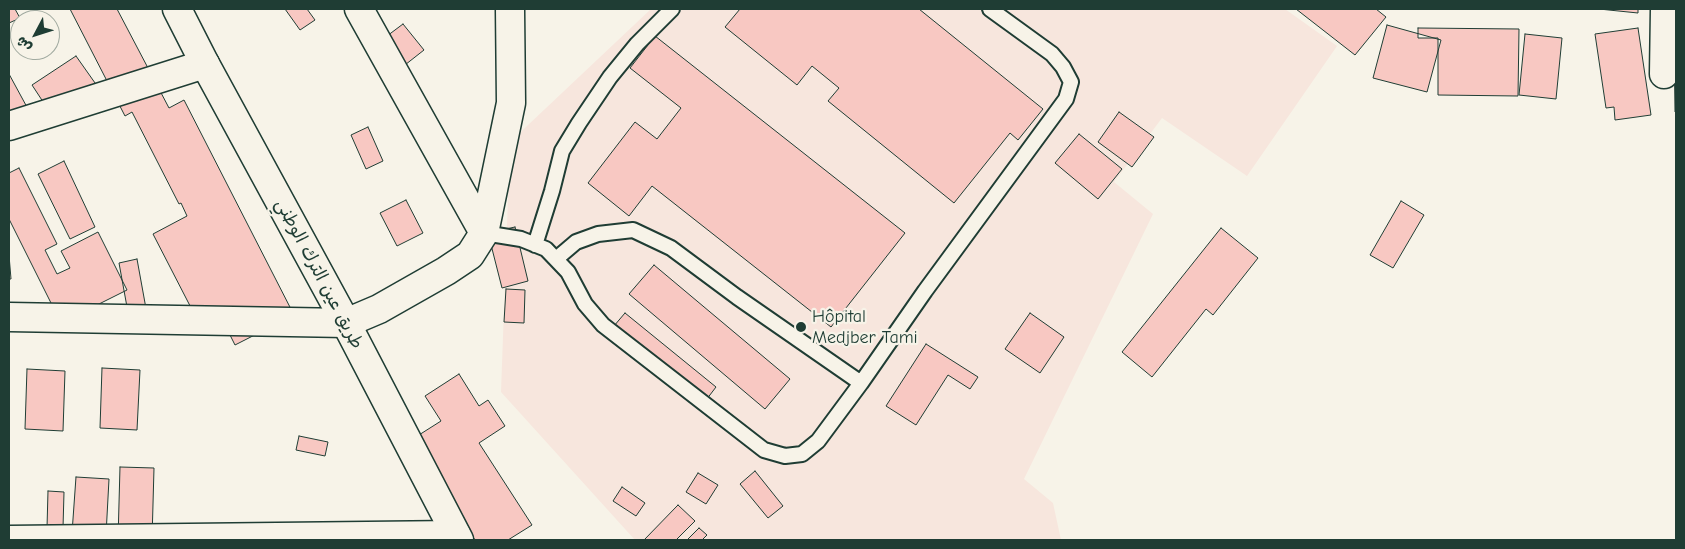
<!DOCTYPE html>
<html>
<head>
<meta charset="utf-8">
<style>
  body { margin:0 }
  #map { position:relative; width:1685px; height:549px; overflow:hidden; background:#f7f3e8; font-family:"Comic Neue","Playpen Sans Arabic",sans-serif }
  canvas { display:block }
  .frame { position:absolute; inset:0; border:10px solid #1f3d34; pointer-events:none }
  .north { position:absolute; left:10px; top:10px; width:50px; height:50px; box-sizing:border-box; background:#f7f3e8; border:1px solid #a1aaa0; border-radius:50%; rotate:230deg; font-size:14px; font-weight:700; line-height:20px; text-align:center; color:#1f3d34 }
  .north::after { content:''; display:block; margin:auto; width:18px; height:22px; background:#1f3d34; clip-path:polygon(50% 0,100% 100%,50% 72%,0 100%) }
</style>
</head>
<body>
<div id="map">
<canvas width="1685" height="549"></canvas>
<div class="frame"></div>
<div class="north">ش</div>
</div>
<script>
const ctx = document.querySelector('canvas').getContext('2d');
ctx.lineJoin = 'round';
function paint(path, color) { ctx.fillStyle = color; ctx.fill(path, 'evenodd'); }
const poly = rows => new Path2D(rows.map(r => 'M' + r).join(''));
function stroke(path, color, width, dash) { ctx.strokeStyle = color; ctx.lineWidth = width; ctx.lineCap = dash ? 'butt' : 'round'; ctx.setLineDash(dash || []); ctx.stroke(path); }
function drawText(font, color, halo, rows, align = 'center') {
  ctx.font = font + ' "Comic Neue","Playpen Sans Arabic",sans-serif'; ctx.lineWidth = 4.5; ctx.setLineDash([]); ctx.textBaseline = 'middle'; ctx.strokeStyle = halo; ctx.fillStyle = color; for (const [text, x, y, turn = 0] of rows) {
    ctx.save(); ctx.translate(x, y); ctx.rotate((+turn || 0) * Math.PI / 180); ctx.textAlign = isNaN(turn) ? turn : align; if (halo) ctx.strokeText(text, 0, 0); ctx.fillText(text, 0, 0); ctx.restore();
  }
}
const built = poly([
  [651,9,1285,9,1337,46,1247,176,1162,118,1114,182,1153,214,1024,479,1053,503,1061,540,635,540,501,392,510,142]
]);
const building = poly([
  [9,9,15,9,20,18,9,23,9,9],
  [70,9,117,9,169,108,184,100,294,315,235,345,224,323,204,333,153,234,187,216,181,203,179,204,132,112,125,116,70,9],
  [285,9,307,9,315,20,300,30,285,9],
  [740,9,919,9,1043,109,1018,140,1010,133,954,203,828,101,839,88,812,66,797,85,725,27,740,9],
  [1296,9,1376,9,1386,17,1355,55,1296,9],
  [1599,9,1638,9,1638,13,1599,9],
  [403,24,424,50,396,72,375,45,403,24],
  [1387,25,1441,40,1427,92,1373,78,1387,25],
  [1418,28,1519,29,1518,96,1438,95,1438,38,1418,38,1418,28],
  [1638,28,1651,115,1615,120,1614,107,1606,108,1595,34,1638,28],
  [1525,34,1562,38,1556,99,1519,95,1525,34],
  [655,36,905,233,831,327,652,186,629,216,588,183,635,122,657,139,681,108,630,68,655,36],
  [1674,42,1676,42,1676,112,1675,112,1674,42],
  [76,56,100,90,55,120,32,85,76,56],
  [9,74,28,109,9,120,9,74],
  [1119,112,1154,137,1132,167,1098,142,1119,112],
  [368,127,383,161,366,169,351,135,368,127],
  [1079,134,1122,169,1098,199,1055,163,1079,134],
  [64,161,95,227,70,239,38,174,64,161],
  [19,168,57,244,45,250,57,274,70,268,61,251,98,232,127,290,61,323,9,219,9,173,19,168],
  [406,200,423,233,397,246,380,213,406,200],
  [1401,201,1424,215,1393,268,1370,255,1401,201],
  [515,227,528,281,502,288,488,233,515,227],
  [1221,228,1258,258,1213,315,1206,309,1152,377,1122,352,1221,228],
  [9,255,11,279,9,279,9,255],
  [137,259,147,314,129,318,119,263,137,259],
  [654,265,790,379,765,409,629,294,654,265],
  [506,289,525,290,524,323,504,322,506,289],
  [625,313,716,387,700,408,608,333,625,313],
  [1030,313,1064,337,1040,373,1005,349,1030,313],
  [926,344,978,377,970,389,948,375,916,425,886,406,926,344],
  [102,368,140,370,137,430,100,428,102,368],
  [27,369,65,371,63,431,25,429,27,369],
  [459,374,479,406,488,400,505,426,479,443,532,525,508,540,475,540,411,440,441,421,425,396,459,374],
  [299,436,328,442,325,456,296,450,299,436],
  [120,467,154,468,152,540,118,540,120,467],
  [755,471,783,506,768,518,740,484,755,471],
  [698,473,718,485,706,504,686,492,698,473],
  [76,477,109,479,106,535,72,533,76,477],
  [622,487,645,503,636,516,613,501,622,487],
  [48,491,64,492,63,528,47,528,48,491],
  [678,505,695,521,676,540,644,540,678,505],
  [699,528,707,535,702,540,687,540,699,528]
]);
const service = poly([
  [484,233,521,239,546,249,568,272,585,304,603,325,764,450,785,456,802,454,818,441,861,383],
  [535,245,552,191,562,151,579,123,610,77,637,44,672,9],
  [556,259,576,242,598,234,633,230,671,248,737,297,861,383,925,291,1066,99,1071,82,1063,67,1052,54,990,9]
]);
const minor = poly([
  [1664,74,1665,9],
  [9,126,205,64],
  [484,233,511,103,510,9],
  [9,317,346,323,379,309,446,271,470,255,484,233,359,9],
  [9,540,456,535]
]);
const secondary = poly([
  [177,9,205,64,346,323,459,540]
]);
const markers = [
  [801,327,6,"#1f3d34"]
];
const streetNames = [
  ["طريق عين الترك الوطني",319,274,62]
];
const poiNames = [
  ["Hôpital",812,317],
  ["Medjber Tami",812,338]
];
paint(built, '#f7e6dd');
paint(building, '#f8c8c2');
stroke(building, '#1f3d34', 1);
stroke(service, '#1f3d34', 18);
stroke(minor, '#1f3d34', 31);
stroke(secondary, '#1f3d34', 31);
stroke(service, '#f7f3e8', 14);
stroke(minor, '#f7f3e8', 28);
stroke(secondary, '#f7f3e8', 28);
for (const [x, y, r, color] of markers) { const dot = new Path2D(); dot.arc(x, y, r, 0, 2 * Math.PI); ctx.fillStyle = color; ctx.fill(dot); stroke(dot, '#f7f3e8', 2); }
drawText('18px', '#1f3d34', '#f7f3e8', streetNames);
drawText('18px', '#1f3d34', '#f7f3e8', poiNames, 'left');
</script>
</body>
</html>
